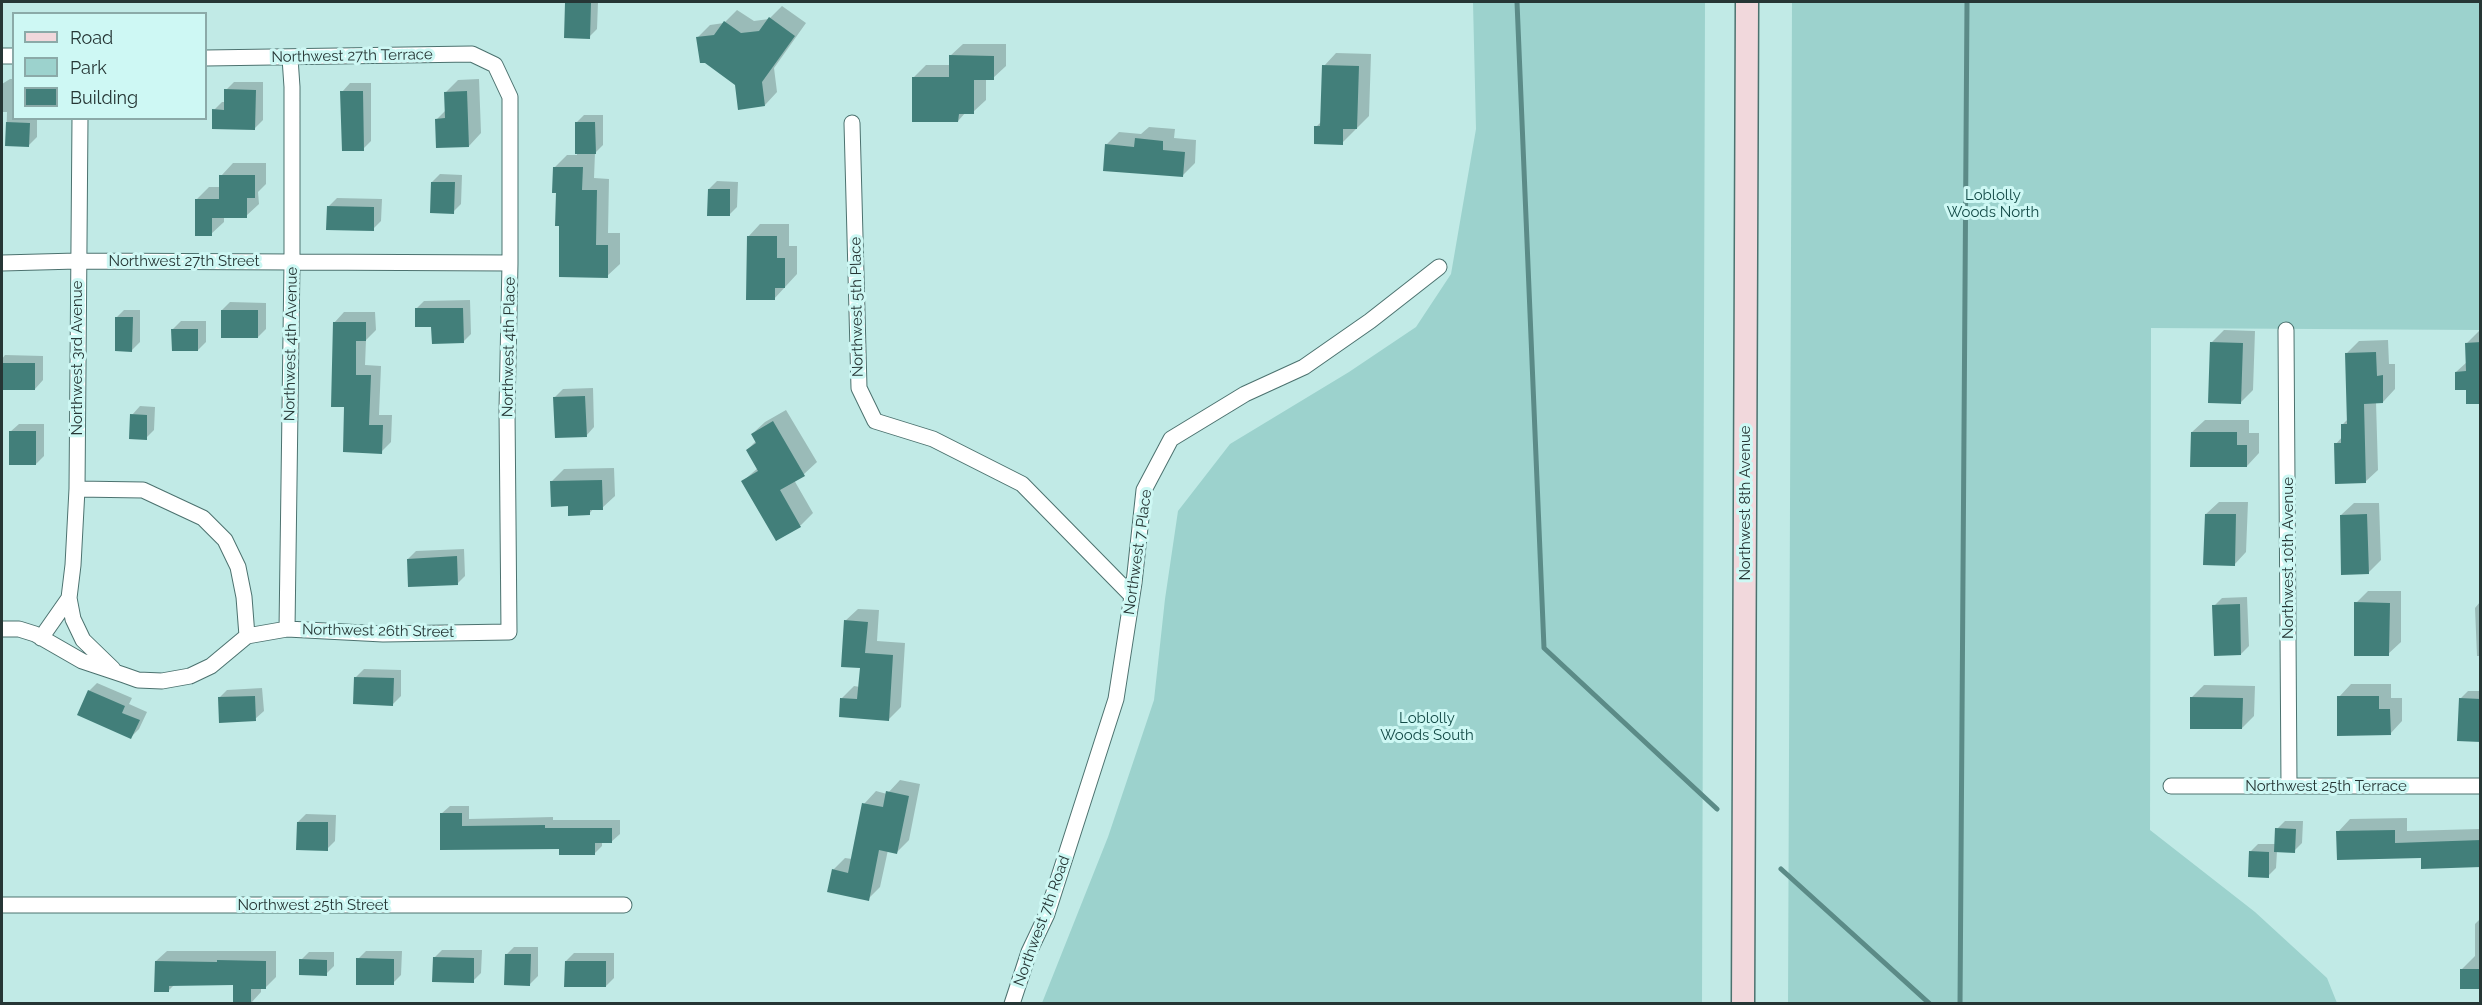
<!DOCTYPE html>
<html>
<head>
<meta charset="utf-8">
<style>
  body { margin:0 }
  #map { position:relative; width:2482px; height:1005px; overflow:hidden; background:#c1eae6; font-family:Raleway,sans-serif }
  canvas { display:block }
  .frame { position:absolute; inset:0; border:3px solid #263635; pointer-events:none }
  .legend { position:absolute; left:12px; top:12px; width:195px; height:108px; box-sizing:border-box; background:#cef8f4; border:2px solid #8baaa8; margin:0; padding:8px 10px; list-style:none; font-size:18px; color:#263635 }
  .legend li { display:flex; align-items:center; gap:12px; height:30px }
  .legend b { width:30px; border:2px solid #8baaa8 }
</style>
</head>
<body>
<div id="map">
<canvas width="2482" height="1005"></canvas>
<div class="frame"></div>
<ul class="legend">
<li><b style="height:8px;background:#f1d8dc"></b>Road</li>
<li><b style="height:16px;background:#9cd2cd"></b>Park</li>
<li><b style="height:16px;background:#427f7a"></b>Building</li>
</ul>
</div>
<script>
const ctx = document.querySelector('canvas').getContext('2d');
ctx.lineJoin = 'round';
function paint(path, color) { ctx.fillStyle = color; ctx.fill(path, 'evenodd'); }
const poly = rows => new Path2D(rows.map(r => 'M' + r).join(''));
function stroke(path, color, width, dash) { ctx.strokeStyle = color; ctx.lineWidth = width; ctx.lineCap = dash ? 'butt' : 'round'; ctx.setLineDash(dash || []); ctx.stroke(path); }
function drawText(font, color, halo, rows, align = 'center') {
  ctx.font = font + ' Raleway,sans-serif'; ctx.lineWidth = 6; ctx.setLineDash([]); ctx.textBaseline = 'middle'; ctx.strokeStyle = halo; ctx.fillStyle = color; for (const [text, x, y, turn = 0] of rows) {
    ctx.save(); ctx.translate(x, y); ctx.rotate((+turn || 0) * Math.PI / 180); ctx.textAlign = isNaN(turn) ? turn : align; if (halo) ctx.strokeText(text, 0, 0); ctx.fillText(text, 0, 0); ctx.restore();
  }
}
const green = poly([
  [1473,2,1705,2,1702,1003,1042,1003,1108,837,1154,700,1165,599,1178,511,1230,444,1349,372,1416,327,1451,274,1476,129],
  [1792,2,2480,2,2480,330,2151,328,2150,830,2255,912,2327,978,2337,1003,1788,1004]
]);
const shadow = poly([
  [23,2,205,2,49,3],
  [568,2,598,2,597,29,589,37,566,3],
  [782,6,806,23,774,68,777,92,765,105,736,84,698,37,710,25,724,23,737,10,754,21,769,19],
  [963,44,1006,44,1006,66,993,78,986,78,986,100,973,112,966,112,958,121,914,77,926,65,950,65,950,56],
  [1336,53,1371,54,1369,116,1342,143,1316,127,1322,121,1324,66],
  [10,79,14,79,14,118,37,118,37,137,29,145,6,145,7,112,2,112,2,84],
  [479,79,481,133,469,146,437,119,446,110,446,92,458,80],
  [234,82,263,82,263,120,255,128,214,110,222,102,226,102,226,90],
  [350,83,371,83,371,141,363,149,342,92],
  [584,115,603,115,603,145,595,153,594,178,609,179,608,233,620,233,620,264,607,276,560,225,555,167,567,155,577,155,576,123],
  [1149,127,1175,129,1174,138,1196,140,1195,163,1182,176,1106,145,1119,132,1141,134],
  [233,163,266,163,266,184,258,192,259,204,246,216,224,217,224,222,211,234,197,199,209,187,221,187,221,176],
  [440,174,462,175,461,204,453,212,432,182],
  [717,181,738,182,737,207,729,215,709,189],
  [337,198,382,199,381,221,373,229,328,207],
  [760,224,789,224,789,246,797,246,797,274,774,299,748,237],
  [470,300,471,334,463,342,416,309,424,301],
  [230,302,266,303,266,329,258,337,222,310],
  [124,310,140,310,140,342,132,350,116,318],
  [344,312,375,312,376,330,366,340,365,365,381,366,379,415,392,415,391,442,381,452,346,406,334,323],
  [181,321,206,321,206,342,198,350,173,329],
  [2224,330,2255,331,2253,390,2241,402,2212,342],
  [2479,331,2480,331,2480,403,2456,372,2467,362,2467,343],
  [2388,340,2389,364,2395,364,2395,389,2383,402,2376,402,2378,470,2365,482,2336,444,2342,437,2342,425,2348,419,2347,353,2359,341],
  [5,355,43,356,43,380,35,389,2,388,2,359],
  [593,388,594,427,586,436,555,397,563,389],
  [140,406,155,407,154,430,146,438,132,415],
  [786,410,817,462,804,474,794,480,813,513,801,525,777,539,743,481,758,468,747,450,756,441,752,434,765,422],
  [2205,420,2249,420,2249,433,2259,433,2259,453,2247,466,2192,432],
  [19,424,44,424,44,456,36,464,10,432],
  [614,468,615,496,602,508,594,508,589,514,551,482,564,469],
  [2219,502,2248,502,2246,552,2234,565,2206,514],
  [2354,503,2379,503,2381,560,2368,573,2341,515],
  [464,549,465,576,457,584,408,559,416,551],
  [2368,591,2401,591,2401,642,2388,654,2356,603],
  [2247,597,2249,646,2241,654,2214,606,2222,598],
  [2480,602,2480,656,2477,656,2475,608],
  [858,609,879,610,877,641,905,643,901,707,888,720,841,699,854,686,860,687,861,667,845,621],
  [364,669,401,670,401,696,393,704,356,677],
  [97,683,132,698,129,704,147,712,139,729,131,737,89,691],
  [2351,684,2391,684,2391,698,2402,698,2402,721,2390,734,2339,697],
  [2204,685,2255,686,2254,716,2242,728,2191,698],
  [262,688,264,711,255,719,219,698,227,690],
  [2468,691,2480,691,2480,740,2460,699],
  [900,780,920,784,909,840,897,852,888,850,880,887,868,899,833,870,845,858,852,859,864,804,876,791,887,794],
  [450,806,469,806,469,819,553,817,553,820,620,820,620,834,611,842,602,842,602,846,594,854,560,848,441,849,441,814],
  [306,814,336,815,335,841,327,849,298,822],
  [2407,818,2407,831,2480,829,2480,866,2422,856,2338,832,2350,819],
  [2285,821,2303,821,2302,843,2294,851,2277,851,2276,868,2268,876,2250,852,2258,844,2276,844,2277,829],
  [2480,919,2480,988,2462,969,2475,956,2475,924],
  [514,947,538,947,538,976,530,984,506,955],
  [442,950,482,950,481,973,473,981,434,958],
  [167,951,276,951,276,977,265,988,261,988,261,992,251,1003,235,984,175,984,168,991,156,961],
  [366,951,402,951,401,975,393,983,358,959],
  [309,952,334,952,334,966,326,974,301,960],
  [574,953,614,953,614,978,606,986,566,961]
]);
const stream = poly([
  [1517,2,1544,648,1717,809],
  [1781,869,1930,1004],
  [1960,1004,1967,2]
]);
const building = poly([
  [565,3,591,3,590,39,564,38],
  [769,17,795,36,762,82,765,106,738,110,735,85,705,63,700,63,696,37,714,35,724,21,741,33,759,31],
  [949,55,994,56,994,80,974,80,974,114,959,114,958,122,912,122,912,77,949,77],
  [1322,65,1359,66,1357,129,1343,129,1343,145,1314,144,1314,126,1320,126],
  [224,89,256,90,255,130,212,129,212,109,224,110],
  [340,91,363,91,364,151,342,151],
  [467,91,469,147,436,148,435,119,445,118,444,92],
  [6,122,30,123,29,147,5,146],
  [575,122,595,122,596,154,575,154],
  [1135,138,1163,141,1163,150,1185,152,1183,177,1103,171,1105,144,1134,147],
  [553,167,583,167,582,190,597,190,596,245,608,245,608,278,559,277,559,226,555,226,556,193,552,193],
  [219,175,255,175,255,198,247,198,247,218,212,218,212,236,195,236,195,199,219,199],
  [431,182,455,182,454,214,430,213],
  [708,189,730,189,730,216,707,216],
  [327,206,374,207,374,231,326,230],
  [747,236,777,236,777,258,785,258,785,288,775,288,775,300,746,300],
  [415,308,463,308,464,343,432,344,431,327,415,327],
  [221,310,258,310,258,338,221,338],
  [115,317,133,317,132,352,115,351],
  [333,322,366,322,366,341,356,341,356,375,371,375,369,425,383,425,382,454,343,452,344,407,331,407],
  [171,329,198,329,198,351,172,351],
  [2210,342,2243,343,2241,404,2208,403],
  [2481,342,2481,404,2466,404,2466,390,2455,390,2455,372,2466,371,2465,343],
  [2376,352,2377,376,2383,375,2383,403,2364,404,2366,483,2335,484,2334,443,2341,443,2341,424,2347,424,2345,353],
  [2,363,35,363,35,390,2,390],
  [585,396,587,437,555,438,553,397],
  [130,414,147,415,147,440,129,439],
  [773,421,805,476,780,490,801,527,776,541,741,481,758,471,746,450,756,443,751,434],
  [9,431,36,431,36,465,9,465],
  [2191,432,2237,432,2237,445,2247,445,2247,467,2190,467],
  [602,480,603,510,590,510,590,515,568,516,568,506,551,507,550,481],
  [2205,514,2236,514,2235,566,2203,565],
  [2367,514,2369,574,2341,575,2340,515],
  [457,556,458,585,408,587,407,559],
  [2354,602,2390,603,2389,656,2354,656],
  [2240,604,2241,655,2214,656,2212,605],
  [844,620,868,622,865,653,893,655,889,721,839,717,840,698,857,699,860,668,841,667],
  [354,677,394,678,393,706,353,704],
  [88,690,125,706,122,713,140,720,131,739,77,715],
  [255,696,256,721,219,723,218,697],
  [2337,696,2379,696,2379,709,2390,709,2391,735,2337,736],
  [2190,697,2243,698,2242,729,2190,729],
  [2459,698,2481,699,2481,742,2457,741],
  [886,791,909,796,897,854,879,850,869,901,827,892,832,869,848,873,862,803,883,807],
  [440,813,462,813,462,826,545,825,545,828,612,828,612,843,595,843,595,855,559,855,559,849,440,850],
  [297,822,328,822,328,851,296,850],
  [2275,828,2296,829,2295,853,2274,852],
  [2395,830,2395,843,2481,840,2481,867,2421,869,2421,858,2337,860,2336,831],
  [2249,851,2269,852,2269,878,2248,877],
  [505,954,531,954,530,986,504,985],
  [433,957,474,958,474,983,432,982],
  [356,958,394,959,394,985,356,985],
  [299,959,327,960,327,976,299,975],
  [217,960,266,961,266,989,251,989,251,1004,233,1004,233,985,169,986,169,992,154,992,155,961,217,962],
  [565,961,606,961,606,987,564,987],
  [2460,969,2481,969,2481,989,2460,989]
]);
const street = poly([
  [2,56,14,56],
  [80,118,77,489,73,565,69,598,73,619,83,640,113,669],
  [852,123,859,388,875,421,933,439,1022,484,1132,596],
  [2,263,77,261,510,263],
  [2286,330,2289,786],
  [77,489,143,490,203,518,225,540,238,567,244,597,247,636],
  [2,629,19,629,35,634,82,661,124,675,138,680,162,681,190,676,211,666,247,636,287,629,383,634,509,632,507,410,510,263,510,97,495,65,472,54,206,58],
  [287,629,292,262,292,87,290,58],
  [41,638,69,598],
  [2171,786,2480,786],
  [2,905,624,905],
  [1012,1004,1029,952,1047,914,1116,699,1134,583,1144,490,1171,439,1245,394,1304,367,1370,321,1439,267]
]);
const secondary = poly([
  [1743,1004,1747,2]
]);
const streetNames = [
  ["Northwest 27th Terrace",352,56,-1],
  ["Northwest 27th Street",184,261],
  ["Northwest 5th Place",857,307,-91],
  ["Northwest 4th Avenue",291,344,-89],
  ["Northwest 4th Place",509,347,-89],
  ["Northwest 3rd Avenue",77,358,-90],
  ["Northwest 8th Avenue",1745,503,-90],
  ["Northwest 7 Place",1138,552,-82],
  ["Northwest 10th Avenue",2288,558,-90],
  ["Northwest 26th Street",378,631,1],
  ["Northwest 25th Terrace",2326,786],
  ["Northwest 25th Street",313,905],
  ["Northwest 7th Road",1042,921,-70]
];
const parkNames = [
  ["Loblolly",1993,195],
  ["Woods North",1993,212],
  ["Loblolly",1427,718],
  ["Woods South",1427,735]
];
paint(green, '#9cd2cd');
paint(shadow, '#0003');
stroke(stream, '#5b8b87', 5);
paint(building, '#427f7a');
stroke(street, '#4c726f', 17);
stroke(secondary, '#4c726f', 25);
stroke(street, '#fff', 15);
stroke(secondary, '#f1d8dc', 22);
drawText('15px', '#263635', '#cef8f4', streetNames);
drawText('15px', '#144b47', '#cef8f4', parkNames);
</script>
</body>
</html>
